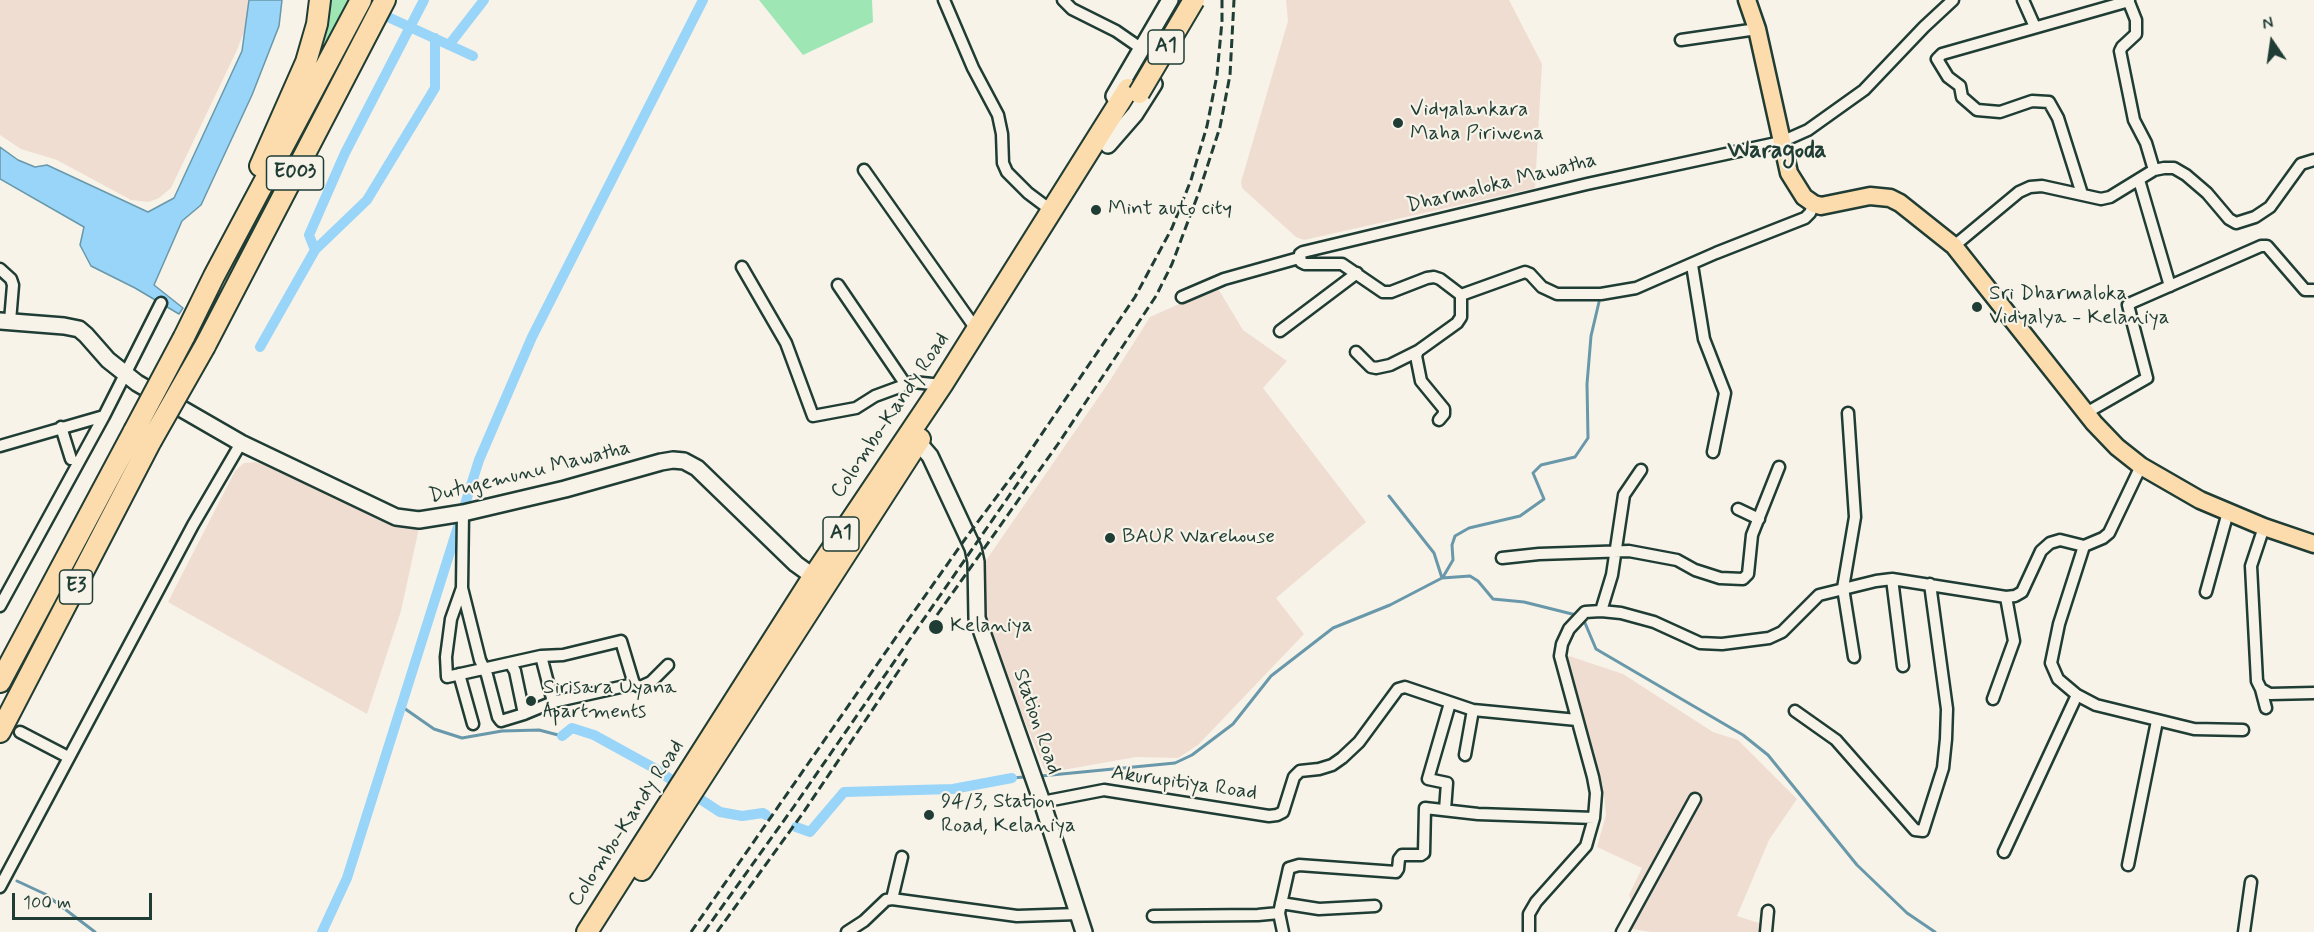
<!DOCTYPE html>
<html>
<head>
<meta charset="utf-8">
<style>
  body { margin:0 }
  #map { position:relative; width:2314px; height:932px; overflow:hidden; background:#f7f3e8; font-family:Mynerve,sans-serif }
  canvas { display:block }
  .north { position:absolute; left:2242px; top:12px; width:60px; height:60px; -webkit-text-stroke:4px #f7f3e8; paint-order:stroke; rotate:347deg; font-size:16px; font-weight:700; line-height:24px; text-align:center; color:#1f3d34 }
  .north::after { content:''; display:block; margin:auto; width:21px; height:27px; background:#1f3d34; clip-path:polygon(50% 0,100% 100%,50% 72%,0 100%) }
  .scale { position:absolute; left:12px; top:893px; width:140px; height:27px; box-sizing:border-box; border:3px solid #1f3d34; border-top:0; padding-left:8px; font-size:18px; line-height:21px; white-space:nowrap; color:#1f3d34; -webkit-text-stroke:4px #f7f3e8; paint-order:stroke }
</style>
</head>
<body>
<div id="map">
<canvas width="2314" height="932"></canvas>
<div class="north">N</div>
<div class="scale">100 m</div>
</div>
<script>
const ctx = document.querySelector('canvas').getContext('2d');
ctx.lineJoin = 'round';
function paint(path, color) { ctx.fillStyle = color; ctx.fill(path, 'evenodd'); }
const poly = rows => new Path2D(rows.map(r => 'M' + r).join(''));
function stroke(path, color, width, dash) { ctx.strokeStyle = color; ctx.lineWidth = width; ctx.lineCap = dash ? 'butt' : 'round'; ctx.setLineDash(dash || []); ctx.stroke(path); }
function drawText(font, color, halo, rows, align = 'center') {
  ctx.font = font + ' Mynerve,sans-serif'; ctx.lineWidth = 4.5; ctx.setLineDash([]); ctx.textBaseline = 'middle'; ctx.strokeStyle = halo; ctx.fillStyle = color; for (const [text, x, y, turn = 0] of rows) {
    ctx.save(); ctx.translate(x, y); ctx.rotate((+turn || 0) * Math.PI / 180); ctx.textAlign = isNaN(turn) ? turn : align; if (halo) ctx.strokeText(text, 0, 0); ctx.fillText(text, 0, 0); ctx.restore();
  }
}
const built = poly([
  [0,0,249,0,244,32,236,52,171,188,159,198,149,202,131,200,57,160,21,149,0,135],
  [1286,0,1509,0,1542,64,1535,188,1304,240,1296,237,1242,188,1241,182,1288,21],
  [1217,287,1243,330,1287,361,1263,388,1366,522,1276,598,1304,634,1198,745,1178,758,1136,757,1046,773,981,615,980,599,986,583,985,562,1109,382,1150,317],
  [255,462,265,465,391,525,419,528,401,611,367,714,168,602,235,471,244,463],
  [1566,655,1623,674,1713,732,1738,740,1797,799,1769,840,1737,916,1762,924,1761,932,1651,932,1621,927,1633,907,1629,895,1642,868,1597,847,1606,815,1603,787]
]);
const green = poly([
  [325,0,356,0,310,78],
  [759,0,872,0,873,22,803,55]
]);
const water = poly([
  [249,0,282,0,279,26,252,95,201,205,182,221,154,285,183,308,179,314,135,288,91,266,80,245,84,227,0,179,0,147,18,160,35,167,47,165,148,212,174,198,242,51,249,0]
]);
const stream = poly([
  [1389,496,1434,553,1442,578],
  [1443,577,1453,560,1452,545,1455,536,1469,528,1520,516,1544,499,1533,473,1541,465,1575,457,1588,438,1587,384,1591,336,1599,302],
  [401,706,434,729,462,738,502,731,539,730,562,736],
  [1041,776,1175,763,1192,755,1233,724,1271,676,1333,628,1390,605,1442,578,1470,576,1478,581,1493,599,1524,602,1576,615,1585,623,1596,649,1743,735,1768,755,1857,865,1907,913,1935,932],
  [1012,778,1024,777],
  [17,881,45,894,95,932]
]);
const canal = poly([
  [388,17,473,56],
  [449,45,484,0],
  [315,250,309,235,345,153,424,0],
  [260,347,315,250,367,200,435,88,435,38],
  [562,736,572,728,594,735,654,768,673,781],
  [697,797,720,812,742,816,763,813,766,815],
  [796,827,810,832,844,792,953,789,1012,778],
  [322,932,347,878,479,460,532,337,703,0]
]);
const street = poly([
  [944,0,973,68,998,115,1002,134,1003,163,1007,172,1028,193,1052,211],
  [1063,0,1072,9,1116,31,1142,49],
  [2023,0,2035,27],
  [2128,0,2136,20,2136,34,2122,47,2120,51,2134,120,2146,143,2154,170],
  [1681,40,1757,29],
  [864,170,976,329],
  [2139,180,2170,286],
  [2082,194,2058,118,2049,102,2032,101,2000,112,1977,110,1962,97,1960,86,1948,77,1937,59,1942,54,2129,1],
  [1954,246,2019,192,2030,187,2042,186,2101,199,2110,197,2154,170,2164,168,2174,168,2186,175,2207,193,2229,219,2236,223,2255,217,2270,207,2301,164,2314,160],
  [1692,265,1704,339,1725,393,1713,452],
  [742,267,786,343,813,416,856,408,875,396,913,382,942,385],
  [0,269,11,279,13,285,10,321],
  [838,285,906,385],
  [1461,295,1440,279,1434,277,1427,278,1391,292,1383,292,1342,264,1305,264,1301,262,1300,254,1303,252,1587,184,1781,142,1808,130,1864,90,1924,27,1953,0],
  [1461,295,1525,272,1530,274,1542,287,1557,294,1601,294,1636,288,1716,253,1805,218,1810,213,1814,204],
  [1182,297,1224,279,1299,258],
  [1280,331,1357,273],
  [1356,352,1371,367,1376,368,1390,365,1418,351],
  [1848,413,1855,517,1843,588,1854,657],
  [2086,413,2147,378,2129,309,2128,305,2133,302,2261,246,2267,246,2305,290,2314,290],
  [1439,420,1444,414,1444,409,1421,381,1416,356,1418,351,1457,323,1461,317,1461,295],
  [61,427,71,459],
  [0,446,104,416,161,303],
  [1738,509,1759,519],
  [463,513,462,588,480,660,487,675,498,717,501,721,524,714,553,702,634,684],
  [2264,527,2251,566,2257,681,2261,689,2270,694,2314,693],
  [2084,546,2059,624,2051,663,2058,679,2077,695,2096,705,2194,729,2243,730],
  [1502,558,1539,554,1629,551,1677,560,1695,570,1720,578,1743,579,1748,574,1752,535,1779,467],
  [1892,579,1903,666],
  [462,588,451,619,446,657,447,677,541,656,563,655,621,641,634,684,640,687,651,682,668,665],
  [2206,592,2228,512],
  [0,606,104,416],
  [1601,611,1612,575,1624,495,1641,470],
  [541,656,553,702],
  [510,663,515,671,524,714],
  [459,674,473,724],
  [2261,689,2266,708],
  [1993,699,2014,641,2006,597],
  [1795,711,1836,740,1915,830,1923,831,1943,768,1946,739,1947,709,1930,584],
  [20,732,68,757],
  [1465,755,1473,710],
  [1042,802,1104,790,1269,816,1277,815,1283,812,1294,777,1300,771,1319,769,1332,765,1342,758,1359,742,1398,689,1405,687,1473,710,1577,720],
  [1445,810,1447,783,1428,779,1450,703],
  [2004,852,2077,695],
  [2128,865,2157,721],
  [0,887,193,525,241,443],
  [892,899,902,857],
  [1281,903,1319,909,1375,906],
  [1153,916,1258,915,1279,913],
  [847,932,864,921,886,900,892,899,1017,916,1078,914],
  [1283,932,1279,913,1289,868,1299,865,1396,872,1398,869,1399,859,1402,855,1421,855,1424,853,1425,808,1478,814,1594,818],
  [1529,932,1529,914,1536,902,1586,846,1594,818,1596,793,1593,777,1560,656,1562,644,1569,629,1585,612,1601,611,1621,613,1654,622,1700,643,1722,644,1769,638,1782,632,1819,595,1876,581,1892,579,2006,597,2015,596,2022,592,2041,551,2050,543,2060,540,2084,546,2103,538,2109,533,2141,466],
  [1622,932,1695,799],
  [1766,932,1768,911],
  [2244,932,2251,882]
]);
const secondary = poly([
  [1114,96,1170,0],
  [1108,145,1135,114,1154,84],
  [0,321,64,326,79,329,86,335,108,360,137,383,241,443,396,517,419,520,463,513,565,489,661,462,673,460,684,461,697,468,796,564,821,582],
  [911,434,930,456,973,548,976,562,977,618,1042,802,1084,932]
]);
const primary = poly([
  [1747,0,1757,29,1789,173,1804,197,1814,204,1821,206,1870,196,1890,198,1900,203,1954,246,2094,423,2117,447,2141,466,2200,500,2264,527,2314,544]
]);
const highway = poly([
  [260,166,306,62,317,24,320,0],
  [184,337,214,276,361,0],
  [205,346,385,0],
  [0,682,134,431],
  [0,732,151,441],
  [642,870,920,439],
  [587,932,813,577,942,385,1128,89]
]);
const rail = poly([
  [937,615,1058,444,1156,296,1172,264,1199,192,1220,127,1230,75,1234,0],
  [691,932,908,620,968,535,1022,463,1135,297,1172,228,1191,180,1207,126,1217,75,1222,21,1222,0],
  [704,932,795,805,1027,470],
  [717,932,803,813,908,657]
]);
const highwayBridge = poly([
  [1139,93,1194,0],
  [134,431,184,337],
  [151,441,205,346]
]);
const markers = [
  [1398,123,6,"#1f3d34"],
  [1096,210,6,"#1f3d34"],
  [1977,307,6,"#1f3d34"],
  [1110,538,6,"#1f3d34"],
  [936,627,8,"#1f3d34"],
  [531,701,6,"#1f3d34"],
  [929,815,6,"#1f3d34"]
];
const shields = [
  [1166,47,36],
  [295,173,57],
  [841,534,36],
  [76,587,33]
];
const shieldNames = [
  ["A1",1166,47],
  ["E003",295,173],
  ["A1",841,534],
  ["E3",76,587]
];
const poiNames = [
  ["Vidyalankara",1410,111],
  ["Maha Piriwena",1410,135],
  ["Mint auto city",1108,210],
  ["Sri Dharmaloka",1989,295],
  ["Vidyalya - Kelaniya",1989,319],
  ["BAUR Warehouse",1122,538],
  ["Kelaniya",950,627],
  ["Sirisara Uyana",543,689],
  ["Apartments",543,713],
  ["94/3, Station",941,803],
  ["Road, Kelaniya",941,827]
];
const streetNames = [
  ["Dharmaloka Mawatha",1502,184,-14],
  ["Colombo-Kandy Road",891,416,-56],
  ["Dutugemunu Mawatha",530,473,-14],
  ["Station Road",1036,722,71],
  ["Akurupitiya Road",1184,784,8],
  ["Colombo-Kandy Road",627,824,-57]
];
const quarterNames = [
  ["Waragoda",1777,152]
];
paint(built, '#f0ddd1');
paint(green, '#9ee6b4');
paint(water, '#99d4f9');
stroke(water, '#6898aa', 1.5);
stroke(stream, '#6898aa', 3);
stroke(canal, '#99d4f9', 10);
stroke(street, '#1f3d34', 15);
stroke(secondary, '#1f3d34', 20);
stroke(primary, '#1f3d34', 21);
stroke(highway, '#1f3d34', 24);
stroke(street, '#f7f3e8', 10);
stroke(secondary, '#f7f3e8', 15);
stroke(primary, '#fcdcac', 16);
stroke(highway, '#fcdcac', 20);
stroke(rail, '#1f3d34', 3, [9, 4.5]);
stroke(highwayBridge, '#1f3d34', 24, []);
stroke(highwayBridge, '#fcdcac', 20);
for (const [x, y, r, color] of markers) { const dot = new Path2D(); dot.arc(x, y, r, 0, 2 * Math.PI); ctx.fillStyle = color; ctx.fill(dot); stroke(dot, '#f7f3e8', 2); }
for (const [x, y, w] of shields) { const box = new Path2D(); box.roundRect(x - w / 2, y - 17, w, 34, 4.5); ctx.fillStyle = '#f7f3e8'; ctx.fill(box); stroke(box, '#1f3d34', 1.5); }
drawText('bold 20px', '#1f3d34', null, shieldNames);
drawText('21px', '#1f3d34', '#f7f3e8', poiNames, 'left');
drawText('21px', '#1f3d34', '#f7f3e8', streetNames);
drawText('bold 24px', '#1f3d34', '#f7f3e8', quarterNames);
</script>
</body>
</html>
